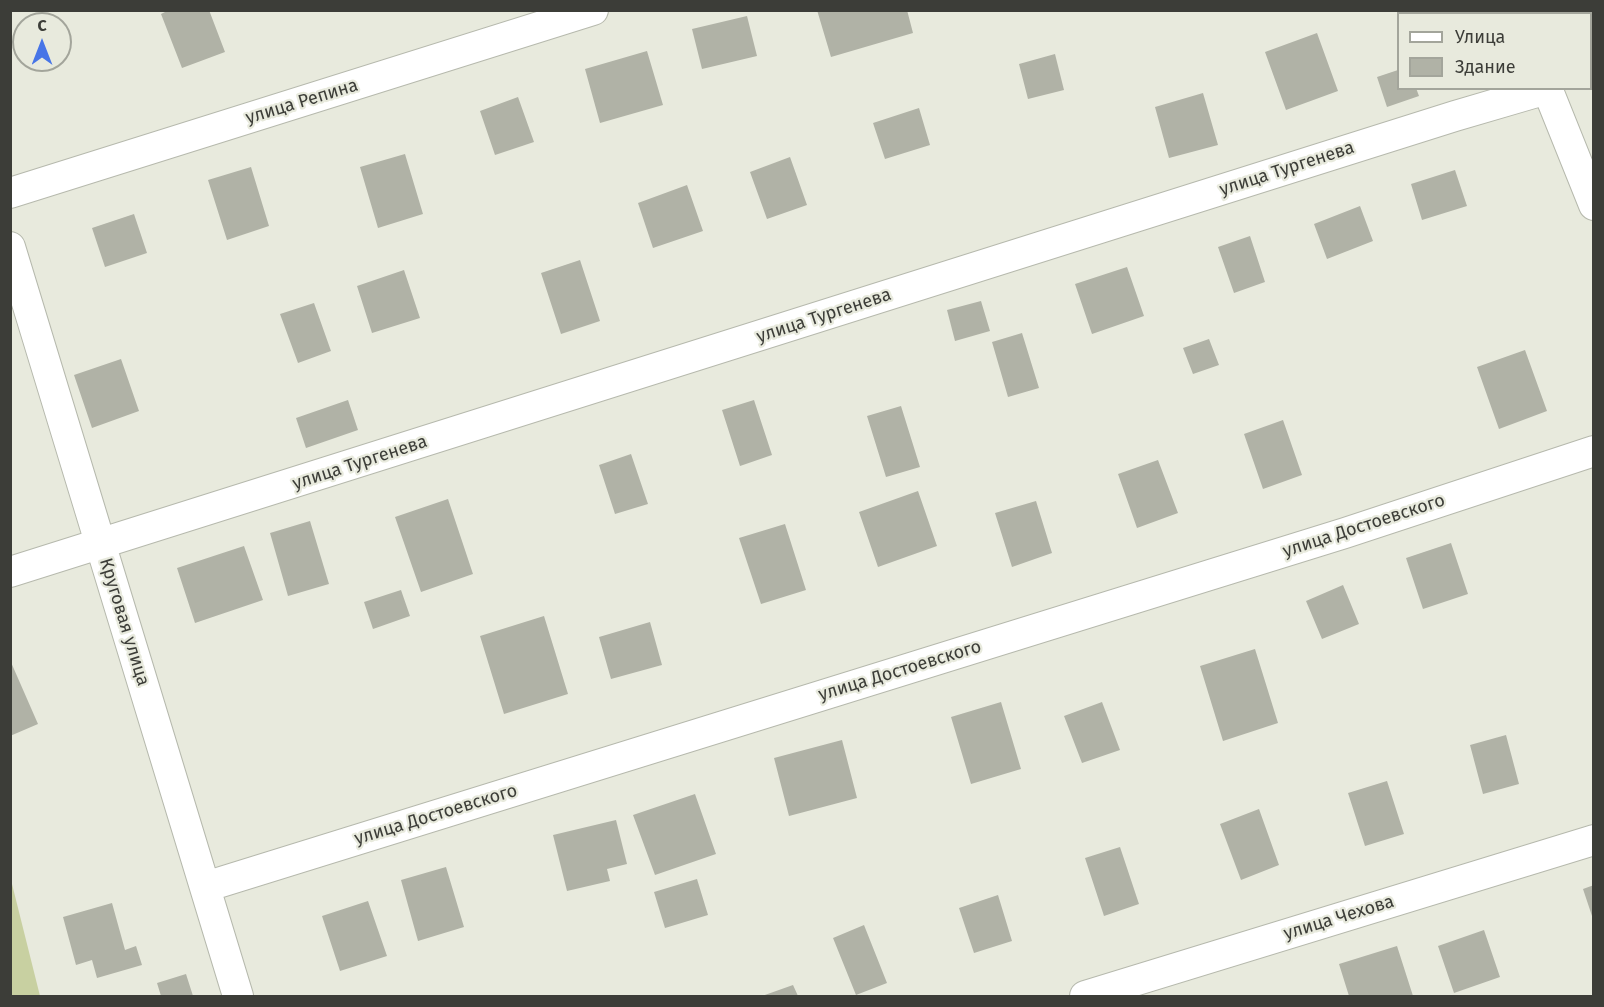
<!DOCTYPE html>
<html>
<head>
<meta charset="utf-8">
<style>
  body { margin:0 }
  #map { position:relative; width:1604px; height:1007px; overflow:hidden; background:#e8eadd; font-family:"Fira Sans",sans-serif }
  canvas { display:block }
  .frame { position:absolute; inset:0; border:12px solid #3c3d38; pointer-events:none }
  .legend { position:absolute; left:1397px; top:12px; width:195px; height:78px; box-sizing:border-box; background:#e8eadd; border:2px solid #a3a59b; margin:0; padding:8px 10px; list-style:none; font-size:18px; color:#3c3d38 }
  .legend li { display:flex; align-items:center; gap:12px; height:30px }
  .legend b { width:30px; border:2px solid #a3a59b }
  .north { position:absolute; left:12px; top:12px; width:60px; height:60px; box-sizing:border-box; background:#e8eadd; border:2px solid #a3a59b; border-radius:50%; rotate:0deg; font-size:16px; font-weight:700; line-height:24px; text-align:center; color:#3c3d38 }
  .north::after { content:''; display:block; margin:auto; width:21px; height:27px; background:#4775e7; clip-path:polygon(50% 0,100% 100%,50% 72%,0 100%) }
</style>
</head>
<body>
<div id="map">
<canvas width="1604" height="1007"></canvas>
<div class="frame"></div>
<ul class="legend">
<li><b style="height:8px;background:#fff"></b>Улица</li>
<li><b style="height:16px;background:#b0b2a6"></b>Здание</li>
</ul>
<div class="north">С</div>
</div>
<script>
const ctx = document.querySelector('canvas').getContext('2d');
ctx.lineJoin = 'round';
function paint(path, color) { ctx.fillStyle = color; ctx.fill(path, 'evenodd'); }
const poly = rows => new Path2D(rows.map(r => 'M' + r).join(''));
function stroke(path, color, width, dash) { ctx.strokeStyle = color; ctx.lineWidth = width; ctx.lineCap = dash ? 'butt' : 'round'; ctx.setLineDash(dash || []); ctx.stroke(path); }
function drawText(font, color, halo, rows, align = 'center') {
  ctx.font = font + ' "Fira Sans",sans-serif'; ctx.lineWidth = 4.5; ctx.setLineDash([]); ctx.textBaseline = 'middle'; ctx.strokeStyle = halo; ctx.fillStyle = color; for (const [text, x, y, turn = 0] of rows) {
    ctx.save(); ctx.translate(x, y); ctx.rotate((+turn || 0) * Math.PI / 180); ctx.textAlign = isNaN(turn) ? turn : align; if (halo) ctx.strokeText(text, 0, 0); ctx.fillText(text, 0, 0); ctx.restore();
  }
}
const green = poly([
  [11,880,40,996,11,996]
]);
const building = poly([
  [169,10,209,10,225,52,182,68,161,14],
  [817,10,907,10,913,33,831,57],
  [747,16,757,56,702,69,692,29],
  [1317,33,1338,91,1286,110,1265,52],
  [647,51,663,105,600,123,585,69],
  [1055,54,1064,90,1028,99,1019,64],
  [1398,70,1398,88,1416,88,1419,96,1387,107,1377,77],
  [1203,93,1218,145,1169,158,1155,107],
  [518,97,534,142,495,155,480,111],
  [919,108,930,145,885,159,873,123],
  [405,154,423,214,378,228,360,167],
  [790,157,807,205,767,219,750,172],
  [251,167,269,226,227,240,208,180],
  [1455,170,1467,206,1422,220,1411,184],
  [687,185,703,231,653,248,638,203],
  [1360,206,1373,241,1327,259,1314,224],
  [134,214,147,253,105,267,92,228],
  [1250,236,1265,282,1234,293,1218,247],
  [580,260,600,321,561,334,541,273],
  [1127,267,1144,316,1092,334,1075,284],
  [404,270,420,318,372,333,357,286],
  [981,301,990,331,955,341,947,310],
  [314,303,331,351,298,363,280,314],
  [1022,333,1039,388,1008,397,992,342],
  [1209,339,1219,365,1193,374,1183,348],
  [1525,350,1547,411,1499,429,1477,367],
  [121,359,139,411,92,428,74,375],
  [348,400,358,430,306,448,296,418],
  [754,400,772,455,740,466,722,410],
  [901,406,920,467,886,477,867,416],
  [1283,420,1302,475,1263,489,1244,434],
  [631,454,648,504,615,514,599,465],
  [1158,460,1178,513,1137,528,1118,474],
  [918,491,937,546,878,567,859,512],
  [448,499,473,574,421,592,395,517],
  [1036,501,1052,553,1012,567,995,513],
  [310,521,329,584,288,596,270,533],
  [785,524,806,590,761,604,739,538],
  [1451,543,1468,594,1423,609,1406,558],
  [244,546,263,600,195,623,177,568],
  [1343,585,1359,624,1322,639,1306,601],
  [401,590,410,616,373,629,364,602],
  [544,616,568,694,504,714,480,636],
  [650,622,662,665,611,679,599,637],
  [1255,649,1278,723,1223,741,1200,666],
  [10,660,38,724,10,736],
  [1001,702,1021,769,971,784,951,717],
  [1102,702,1120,750,1082,763,1064,716],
  [1506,735,1519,784,1483,794,1470,745],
  [842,740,857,798,789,816,774,758],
  [1387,781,1404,834,1365,846,1348,793],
  [695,794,716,854,655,875,633,815],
  [1259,809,1279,865,1241,880,1220,824],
  [616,820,627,864,607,869,610,881,567,891,553,835],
  [1120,847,1139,904,1104,916,1085,858],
  [446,867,464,927,418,941,401,880],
  [697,879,708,915,665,928,654,892],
  [1594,885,1594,919,1593,919,1583,889],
  [998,895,1012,941,974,953,959,908],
  [368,901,387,956,340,971,322,916],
  [112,903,125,950,136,946,142,965,97,978,92,960,76,965,63,917],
  [864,925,887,983,856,995,833,938],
  [1484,930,1500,977,1454,993,1438,946],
  [1397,946,1413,996,1349,996,1339,964],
  [186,974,193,996,161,996,157,983],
  [793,985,798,996,762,996]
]);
const minor = poly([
  [1523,10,1524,14],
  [1547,88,1594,205],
  [10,193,593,10],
  [10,247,238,996],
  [10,572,1455,116,1547,89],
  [205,887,1345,533,1594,451],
  [1085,996,1594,840]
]);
const streetNames = [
  ["улица Репина",302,102,-17],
  ["улица Тургенева",1287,169,-18],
  ["улица Тургенева",824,316,-18],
  ["улица Тургенева",360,463,-18],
  ["улица Достоевского",1364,526,-18],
  ["Круговая улица",124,622,73],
  ["улица Достоевского",900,671,-17],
  ["улица Достоевского",436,815,-17],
  ["улица Чехова",1339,918,-17]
];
paint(green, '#c8d0a1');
paint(building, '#b0b2a6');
stroke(minor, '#b6b9ad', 32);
stroke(minor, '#fff', 30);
drawText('18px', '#3c3d38', '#e8eadd', streetNames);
</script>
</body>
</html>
